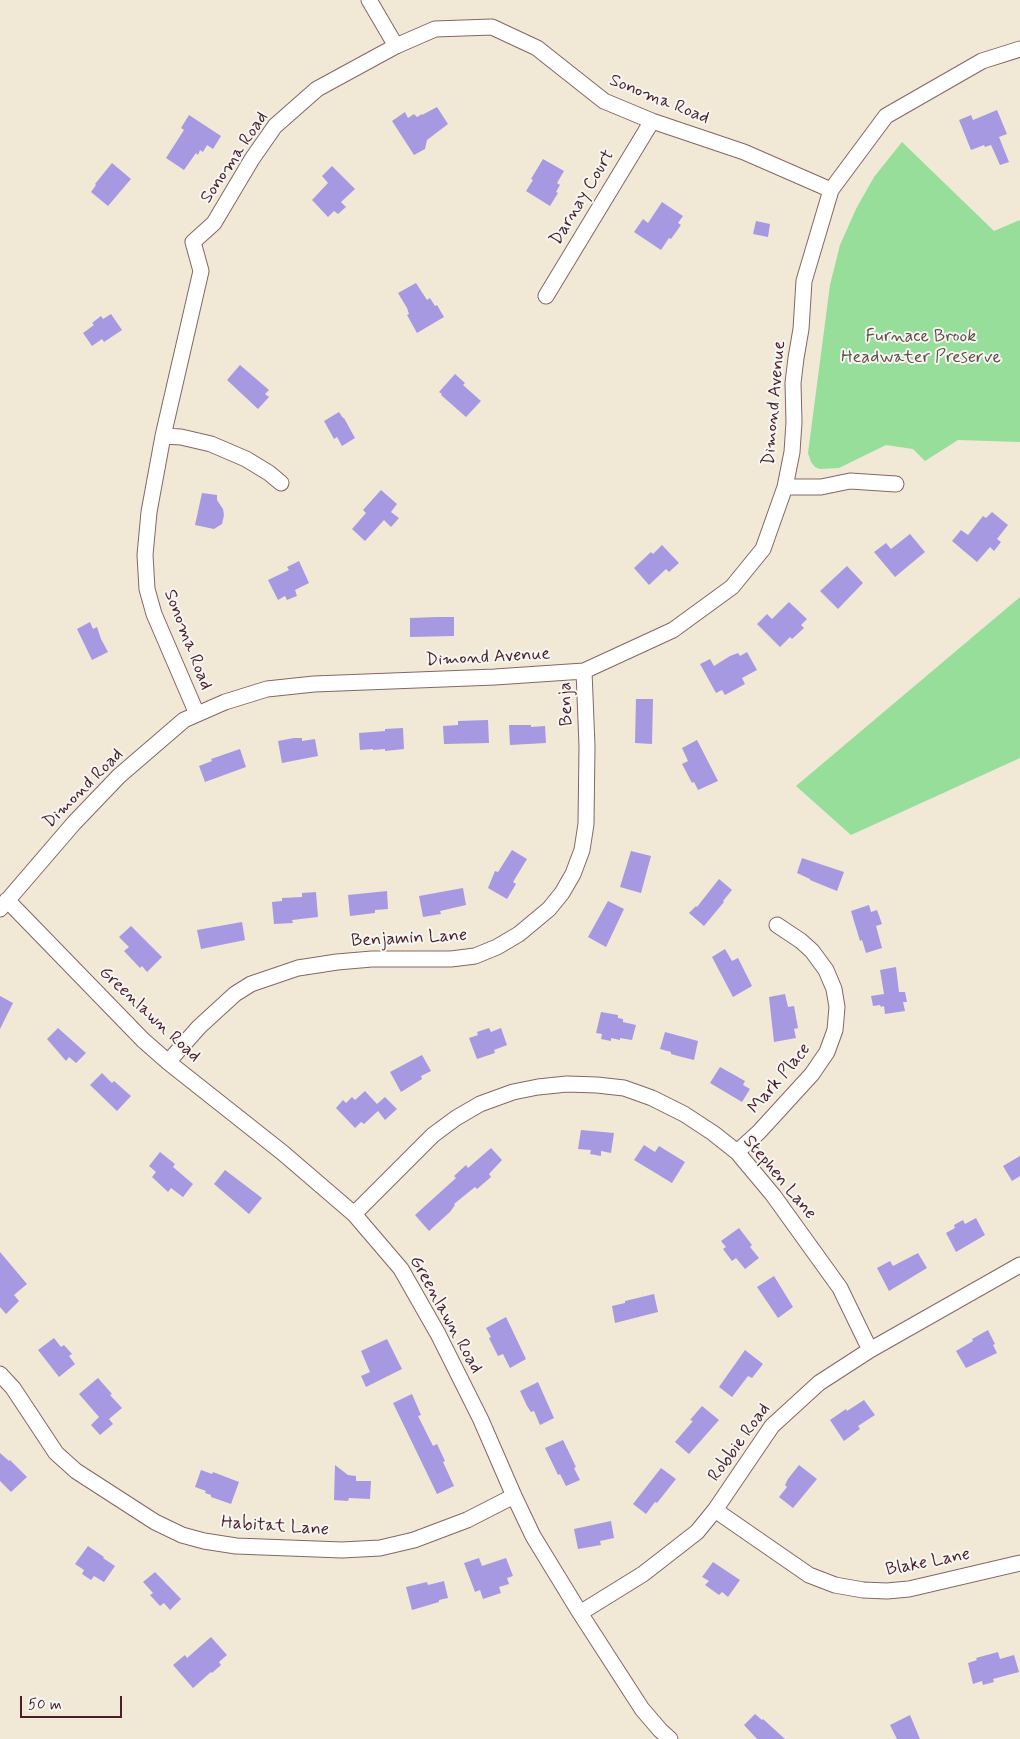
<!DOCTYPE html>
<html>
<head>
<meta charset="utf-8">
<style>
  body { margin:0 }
  #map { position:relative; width:1020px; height:1739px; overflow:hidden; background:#f1e9d5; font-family:Mynerve,sans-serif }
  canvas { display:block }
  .scale { position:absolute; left:20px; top:1696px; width:102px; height:22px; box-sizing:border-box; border:2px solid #4a1f2b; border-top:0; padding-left:6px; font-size:15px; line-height:18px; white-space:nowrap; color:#4a1f2b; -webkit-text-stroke:4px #f6f6f2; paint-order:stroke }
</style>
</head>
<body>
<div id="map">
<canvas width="1020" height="1739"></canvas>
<div class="scale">50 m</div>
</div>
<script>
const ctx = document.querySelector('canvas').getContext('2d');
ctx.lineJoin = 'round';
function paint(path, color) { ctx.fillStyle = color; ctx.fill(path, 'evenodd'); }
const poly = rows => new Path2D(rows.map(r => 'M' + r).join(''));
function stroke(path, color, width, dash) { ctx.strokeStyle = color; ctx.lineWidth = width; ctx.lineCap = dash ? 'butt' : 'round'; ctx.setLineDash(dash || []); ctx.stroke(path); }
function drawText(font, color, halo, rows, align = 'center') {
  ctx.font = font + ' Mynerve,sans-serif'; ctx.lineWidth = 4; ctx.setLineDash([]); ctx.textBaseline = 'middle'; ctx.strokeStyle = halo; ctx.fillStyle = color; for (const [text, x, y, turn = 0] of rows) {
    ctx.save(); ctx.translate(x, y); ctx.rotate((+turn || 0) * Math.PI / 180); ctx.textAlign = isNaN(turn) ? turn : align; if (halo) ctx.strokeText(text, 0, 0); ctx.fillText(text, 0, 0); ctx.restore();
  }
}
const green = poly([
  [902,142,994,231,1020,220,1020,442,958,440,925,461,913,449,886,445,839,468,820,469,815,467,811,462,808,453,830,285,840,245,856,209,874,177],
  [1020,597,1020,758,851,835,796,786]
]);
const building = poly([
  [437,107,448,124,427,140,425,149,414,155,392,121,405,112,408,118,414,114,417,117,422,114,422,115],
  [997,110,1007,134,999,137,1009,162,1000,165,991,145,985,147,984,145,971,150,959,120,971,115,973,120],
  [189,115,221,136,213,149,207,145,203,152,200,150,198,155,196,153,184,170,166,158,184,130,181,128],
  [543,159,564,171,557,183,560,185,556,192,558,193,550,206,526,191,533,180,531,179],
  [112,163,131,179,108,206,91,192,96,185,95,184],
  [332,166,355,189,341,202,346,207,338,214,334,211,328,217,312,200,328,183,322,176],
  [662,202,683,216,678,223,681,225,671,239,669,238,661,250,634,232,643,219,648,223],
  [756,221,770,224,768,237,753,234],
  [416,283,427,300,430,298,435,306,437,305,444,317,417,333,407,315,409,314,407,308,398,293],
  [111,314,122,330,104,342,102,339,92,346,83,333,94,325,92,323,101,316,103,319],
  [240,365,269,390,265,394,269,397,258,409,227,380],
  [455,374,465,383,463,385,481,401,466,417,441,395,442,394,439,392],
  [339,412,343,418,344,418,355,438,342,446,337,437,334,439,324,421],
  [381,490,397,504,391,512,399,518,391,527,384,520,365,541,352,529,366,513,363,510],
  [202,493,217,495,217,500,223,509,224,515,222,524,214,529,195,525],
  [992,512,1008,525,997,539,1001,542,994,551,990,547,977,562,952,541,961,530,968,535,983,516,986,518],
  [910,534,925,552,895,577,874,552,886,543,891,549],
  [662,545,679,563,669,572,666,569,649,585,634,568,651,552,653,554],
  [299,561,309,583,295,590,297,596,287,600,285,596,278,600,268,580,289,570,287,567],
  [847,566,863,583,838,609,820,591],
  [789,602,807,619,801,625,804,628,792,639,790,637,780,647,757,624,767,614,772,619],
  [437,617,454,617,454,636,410,637,410,618],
  [90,622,93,629,97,627,101,639,108,652,92,660,77,629],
  [747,652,757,670,742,678,745,684,725,695,722,690,716,693,700,664,710,659,714,666,730,656,738,653,740,656],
  [636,699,653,699,652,744,635,743],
  [488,720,489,743,444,744,443,726,458,725,458,721],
  [509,725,531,725,531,727,545,726,546,743,510,745],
  [403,728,404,749,385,751,385,749,373,750,373,749,360,750,359,733,385,731,385,729],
  [294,738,302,738,302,741,315,739,318,756,282,763,278,741],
  [697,740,718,781,698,790,694,782,692,783,682,764,688,761,682,748],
  [240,749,246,767,205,782,199,766,212,761,211,759],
  [512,850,527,859,513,882,516,884,507,899,488,888,495,871,498,872],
  [631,851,651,856,641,893,620,887],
  [802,858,844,872,837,891,810,880,810,879,797,873],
  [719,879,732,890,723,901,724,902,704,926,689,913,696,906,697,907],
  [463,888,466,905,440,911,441,914,423,917,419,896],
  [387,891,388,909,375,910,375,913,350,916,348,895],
  [316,892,318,917,292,920,293,923,274,924,272,902,282,901,282,898,302,897,302,893],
  [608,901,624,909,606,947,588,937],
  [869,905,871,912,877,910,882,924,876,926,882,948,866,953,862,940,860,941,851,911],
  [242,922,245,940,201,949,197,930],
  [131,926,162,957,147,972,142,966,140,968,124,951,129,947,119,937],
  [725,949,732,961,738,958,752,986,733,997,712,957],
  [896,967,899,992,905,992,907,1002,903,1002,905,1011,885,1014,884,1006,881,1007,880,1005,873,1006,871,996,884,994,880,970],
  [785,994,788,1007,794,1006,798,1028,794,1029,796,1038,774,1042,769,997],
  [0,996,13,1003,0,1029],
  [601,1012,618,1015,618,1018,623,1019,623,1022,636,1025,632,1040,620,1038,620,1040,611,1038,611,1041,601,1039,602,1034,596,1033],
  [58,1028,86,1053,76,1063,69,1057,66,1061,47,1039],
  [489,1028,491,1032,501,1028,507,1045,494,1050,495,1053,477,1059,469,1038,478,1035,477,1032],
  [665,1032,698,1041,694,1060,678,1056,671,1054,671,1052,660,1049],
  [422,1055,431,1071,421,1076,422,1079,401,1092,390,1072],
  [720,1067,745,1081,743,1085,750,1089,742,1102,710,1083],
  [102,1073,112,1083,114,1081,131,1096,117,1111,90,1085],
  [365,1091,377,1104,385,1097,397,1109,385,1120,378,1111,364,1124,361,1122,355,1128,336,1108,343,1100,346,1103,352,1097,355,1100],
  [581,1130,614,1133,611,1153,601,1151,601,1156,590,1154,591,1150,578,1149],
  [644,1145,655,1152,659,1146,685,1162,672,1183,634,1160],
  [491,1148,502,1160,489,1174,491,1177,477,1189,475,1187,454,1204,455,1205,450,1212,429,1231,415,1215,456,1178,454,1176,466,1165,468,1168],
  [160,1152,175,1164,173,1167,193,1184,183,1197,171,1188,168,1192,152,1177,156,1172,149,1166],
  [1020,1156,1020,1176,1012,1181,1003,1166],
  [225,1170,262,1198,249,1214,214,1184],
  [976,1218,985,1235,956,1252,946,1233,955,1228,954,1225,963,1220,965,1224],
  [739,1228,752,1245,750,1247,759,1258,745,1269,736,1258,732,1261,723,1249,726,1247,721,1241],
  [0,1252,27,1284,14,1295,19,1301,6,1314,0,1307],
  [918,1253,927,1268,889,1291,877,1268,890,1261,893,1266],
  [774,1276,793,1307,778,1318,757,1287],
  [654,1294,658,1312,615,1323,612,1306,625,1303,625,1301],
  [506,1317,526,1359,510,1368,503,1354,498,1356,489,1338,491,1337,486,1328],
  [988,1330,995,1344,993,1345,997,1353,966,1368,956,1351,973,1341,972,1339],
  [54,1338,61,1347,64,1345,72,1354,69,1356,75,1364,59,1377,38,1350],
  [387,1339,402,1369,366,1387,361,1376,370,1372,361,1351],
  [745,1350,763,1364,752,1378,748,1376,732,1397,719,1387],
  [98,1378,112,1394,110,1395,122,1408,109,1419,113,1424,100,1435,91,1425,99,1417,79,1394],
  [538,1382,554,1418,540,1425,534,1411,531,1412,527,1406,520,1391],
  [412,1394,421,1415,418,1416,433,1446,437,1444,445,1461,443,1462,454,1486,437,1494,393,1403],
  [864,1400,875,1415,858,1426,860,1429,844,1441,830,1420,846,1409,847,1411],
  [702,1406,719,1420,689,1454,675,1442,693,1421,690,1420],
  [563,1440,576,1467,574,1468,580,1480,566,1486,560,1474,558,1475,545,1448],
  [0,1453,9,1461,10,1460,27,1477,11,1492,0,1481],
  [335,1465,348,1475,356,1476,356,1481,371,1481,370,1499,349,1498,348,1501,334,1500],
  [799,1465,817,1479,793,1508,779,1497,787,1487,785,1485,788,1479],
  [661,1468,676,1479,657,1503,655,1502,646,1514,633,1504],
  [201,1470,212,1474,213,1472,239,1482,231,1504,211,1497,211,1495,205,1493,206,1491,195,1487],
  [611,1521,614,1538,600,1541,601,1545,578,1549,574,1529],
  [88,1546,104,1557,103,1558,115,1566,104,1582,94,1576,91,1580,82,1574,84,1570,75,1564],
  [479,1558,482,1566,506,1558,513,1576,507,1578,509,1584,499,1587,501,1593,483,1599,480,1590,475,1592,464,1563],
  [713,1562,740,1580,728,1597,722,1592,719,1595,705,1585,709,1581,702,1577],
  [155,1572,181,1599,170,1610,164,1603,160,1606,150,1595,153,1593,143,1582],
  [444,1581,448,1598,439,1600,439,1602,412,1610,406,1587,427,1582,428,1585],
  [211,1637,227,1655,219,1662,221,1665,212,1673,211,1672,193,1688,173,1665,185,1655,187,1658],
  [998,1652,1000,1659,1014,1655,1019,1672,993,1679,994,1682,983,1685,982,1681,973,1684,968,1663,977,1660,976,1658],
  [755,1714,762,1720,763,1719,785,1739,757,1739,744,1725],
  [910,1715,920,1739,897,1739,890,1725]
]);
const minor = poly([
  [369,0,396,46],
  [546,296,652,121],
  [163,436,181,437,211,444,246,459,269,473,281,483],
  [785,487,821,487,850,481,896,484],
  [197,714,154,614,147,589,145,555,149,512,163,436,201,271,193,242,214,223,252,159,275,126,317,89,396,46,435,29,492,27,537,48,604,101,652,121,744,152,831,190],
  [7,900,143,1040,168,1062,283,1153,354,1214,401,1269,438,1334,481,1420,514,1496,533,1536,580,1613,642,1709,660,1730,670,1739],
  [0,909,74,823,119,776,184,720,225,702,267,689,314,684,495,677,584,671,673,630,732,587,763,549,785,487,792,452,794,422,793,383,796,358,801,329,804,281,831,190,886,116,982,61,1020,49],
  [168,1062,199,1027,235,994,251,984,298,968,337,962,372,959,451,959,475,956,497,947,519,934,549,909,562,893,573,874,582,850,586,824,587,746,584,671],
  [737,1152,759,1132,812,1074,827,1052,835,1030,837,1007,834,989,826,970,812,951,801,941,777,925],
  [354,1214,433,1135,456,1118,480,1104,513,1092,538,1087,567,1084,597,1085,624,1088,652,1098,684,1114,713,1133,737,1152,773,1195,840,1288,870,1350],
  [0,1374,13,1388,56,1453,76,1471,155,1522,182,1535,204,1541,236,1546,342,1550,380,1548,414,1540,467,1520,514,1496],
  [715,1510,809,1575,835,1585,863,1590,887,1591,909,1589,1020,1563],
  [580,1613,643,1574,697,1532,715,1510,772,1426,819,1383,870,1350,1020,1265]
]);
const streetNames = [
  ["Sonoma Road",659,100,22],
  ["Sonoma Road",235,158,-56],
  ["Darnay Court",583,198,-59],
  ["Dimond Avenue",775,403,-85],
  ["Sonoma Road",187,640,69],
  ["Dimond Avenue",488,658,-3],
  ["Benja",567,704,-92],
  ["Dimond Road",84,789,-45],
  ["Benjamin Lane",409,939,-3],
  ["Greenlawn Road",149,1015,43],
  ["Mark Place",780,1079,-50],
  ["Stephen Lane",779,1178,50],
  ["Greenlawn Road",445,1315,61],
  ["Robbie Road",740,1443,-54],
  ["Habitat Lane",275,1527,4],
  ["Blake Lane",928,1563,-11]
];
const parkNames = [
  ["Furnace Brook",921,337],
  ["Headwater Preserve",921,358]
];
paint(green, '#96de99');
paint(building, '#a798e2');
stroke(minor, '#846666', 17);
stroke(minor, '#fff', 15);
drawText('18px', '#4a1f2b', '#f6f6f2', streetNames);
drawText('18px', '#5d4f46', '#f6f6f2', parkNames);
</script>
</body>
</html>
